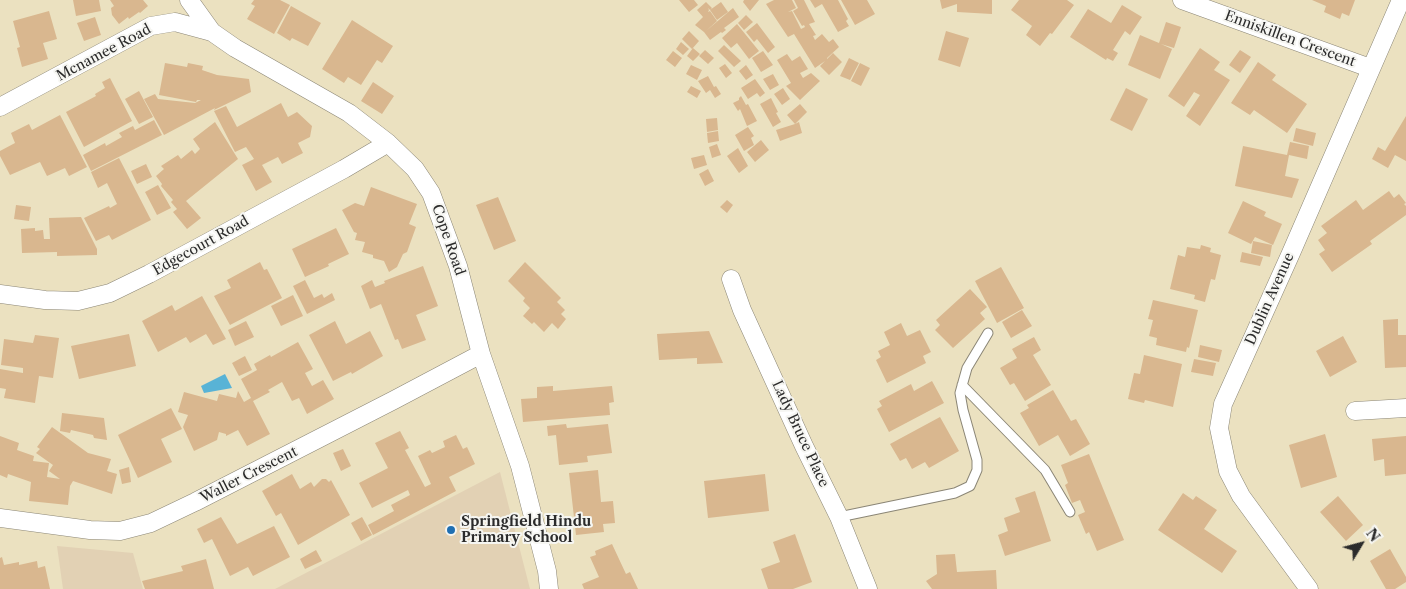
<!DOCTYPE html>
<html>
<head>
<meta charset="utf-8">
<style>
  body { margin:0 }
  #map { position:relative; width:1406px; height:589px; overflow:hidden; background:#ebe1c0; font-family:"Libre Caslon Text",serif }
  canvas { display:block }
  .north { position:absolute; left:1336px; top:519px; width:50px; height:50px; -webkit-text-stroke:4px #f6f6f2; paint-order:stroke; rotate:53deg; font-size:14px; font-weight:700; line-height:20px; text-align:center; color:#2b2b2b }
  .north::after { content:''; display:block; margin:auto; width:18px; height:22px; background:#2b2b2b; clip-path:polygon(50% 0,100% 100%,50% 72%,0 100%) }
</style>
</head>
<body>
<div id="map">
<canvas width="1406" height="589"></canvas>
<div class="north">N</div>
</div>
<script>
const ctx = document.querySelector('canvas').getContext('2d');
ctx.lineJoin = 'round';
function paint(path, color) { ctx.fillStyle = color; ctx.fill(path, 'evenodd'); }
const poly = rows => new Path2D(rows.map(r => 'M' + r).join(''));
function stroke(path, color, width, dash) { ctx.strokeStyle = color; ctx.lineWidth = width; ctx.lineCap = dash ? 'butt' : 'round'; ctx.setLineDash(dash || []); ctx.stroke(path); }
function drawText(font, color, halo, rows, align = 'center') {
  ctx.font = font + ' "Libre Caslon Text",serif'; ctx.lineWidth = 4; ctx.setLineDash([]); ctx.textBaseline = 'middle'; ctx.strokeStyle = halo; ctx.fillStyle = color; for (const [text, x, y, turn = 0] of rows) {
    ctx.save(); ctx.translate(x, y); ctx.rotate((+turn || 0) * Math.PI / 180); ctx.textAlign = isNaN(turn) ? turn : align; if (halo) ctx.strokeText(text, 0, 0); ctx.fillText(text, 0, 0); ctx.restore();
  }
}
const built = poly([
  [500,472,530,589,275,589],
  [57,546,133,553,143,589,63,589]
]);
const water = poly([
  [225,374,232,388,204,393,201,386]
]);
const building = poly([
  [73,0,99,0,101,11,76,16],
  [110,0,143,0,148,6,140,13,139,12,129,19,128,17,119,24,112,15,111,8,114,6],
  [254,0,280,0,290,5,274,34,247,19,255,6,251,4],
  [679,0,694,0,698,5,689,12],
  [744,0,759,0,750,11,743,2],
  [774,0,792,0,796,8,788,12,792,11,801,29,805,27,804,25,802,26,793,11,798,8,794,0,804,0,815,22,809,24,816,35,813,36,815,40,822,34,829,42,833,39,839,47,827,58,827,59,833,53,842,62,829,75,820,66,825,61,815,68,794,34,788,37,766,4],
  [810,0,838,0,848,19,846,21,849,26,838,32,822,4,815,8],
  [841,0,867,0,875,14,855,25],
  [940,0,992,0,992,14,957,12,957,4,942,9],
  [1019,0,1067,0,1074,5,1052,34,1050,33,1040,46,1026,35,1032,26,1011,10],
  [1312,0,1355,0,1349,16,1342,13,1340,19,1324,12,1326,6],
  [706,2,712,8,710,10,708,8,709,10,708,12,710,11,717,21,706,31,733,8,739,17,724,28,726,30,722,33,721,32,710,40,704,32,695,25,703,17,697,10],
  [721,2,728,12,717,20,710,10],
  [1122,5,1142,17,1130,35,1125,31,1113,50,1118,53,1113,61,1107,58,1106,60,1070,37,1088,9,1111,23],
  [291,6,321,23,308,46,292,38,290,41,277,33],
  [49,11,57,39,43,43,48,59,22,67,17,48,20,47,13,21],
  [746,15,753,22,744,30,738,23],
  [95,17,101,35,84,41,77,23],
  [352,20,393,46,382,63,377,60,361,85,348,77,344,83,322,69],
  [1166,22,1181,27,1174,48,1161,44,1172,49,1160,79,1128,65,1140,35,1159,43],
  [757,23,775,47,768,53,757,39,754,42,746,32],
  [737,24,759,51,749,59,737,43,731,48,722,38],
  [689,31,699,41,692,49,682,39],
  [946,31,969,38,960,67,938,60],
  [681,42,689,49,683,55,676,49],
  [724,45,741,61,734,67,718,51],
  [693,48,700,54,693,61,687,56],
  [1200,48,1220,62,1214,70,1230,80,1200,126,1186,116,1200,95,1194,92,1184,107,1168,96],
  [705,50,714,58,708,64,699,56],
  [1240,50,1251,57,1240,73,1229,65],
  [673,51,682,58,675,67,666,60],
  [763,51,773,65,761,72,752,58],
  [787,54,792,61,800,56,808,69,800,73,803,78,811,73,820,81,800,100,786,86,791,83,777,60],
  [849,58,859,63,850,80,840,76],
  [1258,62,1276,75,1272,80,1307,104,1287,133,1254,110,1250,115,1231,103],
  [165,63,187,67,188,63,203,66,202,70,217,75,249,79,251,92,214,110,215,108,164,135,144,99,155,94,158,99,195,103,201,100,197,100,196,102,159,95],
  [860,63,870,68,861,86,851,81],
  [725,64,732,73,726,78,719,68],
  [691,65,702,70,697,80,686,74],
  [746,65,753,75,746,80,739,71],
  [773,74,779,85,770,90,763,79],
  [708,76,714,87,716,86,721,94,715,98,710,90,706,93,698,81],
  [110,78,132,121,84,147,66,112,96,96,95,94,105,88,102,82],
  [755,79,765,93,760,97,757,93,748,99,741,88],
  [373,82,394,96,382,114,361,101],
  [691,86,701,91,697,98,687,92],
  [783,88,790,99,782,105,774,94],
  [1126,88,1148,99,1132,131,1110,120],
  [139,91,153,117,139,124,125,99],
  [741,96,746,105,748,104,757,121,747,126,740,109,738,111,733,103,739,100,739,98],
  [771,98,778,112,776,113,781,122,773,127,760,104],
  [281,103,288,117,297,112,312,126,310,137,298,143,303,153,282,164,278,157,262,165,272,182,256,191,242,165,254,159,246,147,235,152,214,111,226,106,237,127],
  [800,104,807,112,795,124,799,122,802,133,780,141,776,130,795,124,787,115],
  [60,115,87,167,69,176,65,168,47,176,40,162,10,175,0,156,0,151,15,143,11,133,29,124,32,130],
  [1406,116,1406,161,1395,155,1388,168,1372,159,1378,147,1385,151],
  [717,118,718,130,707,132,706,119],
  [154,120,162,135,91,171,83,155,105,143,106,146,122,137,119,133,133,126,135,130],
  [215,122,238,159,186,201,201,218,187,229,173,212,177,209,171,202,173,200,161,186,162,184,156,176,164,169,161,166,178,155,181,159,192,150,195,154,200,149,193,139],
  [748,127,754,136,751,138,754,145,744,151,735,135],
  [1296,128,1316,133,1313,146,1293,141],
  [718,131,719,141,708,143,707,133],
  [761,140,769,150,755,162,747,152],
  [1290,142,1309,146,1307,159,1289,155,1285,176,1299,179,1292,198,1235,186,1243,146,1287,155],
  [717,144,721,155,712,158,709,147],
  [738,148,748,166,739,173,727,156],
  [704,155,707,165,694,169,691,158],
  [119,158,151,220,112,240,109,235,96,241,84,218,109,206,110,208,117,204,107,183,98,188,91,172],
  [146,164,152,177,137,184,131,171],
  [708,169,714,181,705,186,699,174],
  [158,185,171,208,157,215,145,192],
  [371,187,417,204,409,224,416,227,407,252,403,254,397,267,389,272,384,261,373,258,373,255,362,252,365,242,355,240,357,233,354,232,342,210,355,203,364,206],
  [1389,191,1394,198,1399,194,1406,203,1404,204,1406,206,1406,215,1370,241,1372,244,1332,272,1319,254,1325,250,1318,240,1327,233,1321,226,1356,200,1363,210],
  [498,197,516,241,494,250,476,205],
  [727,200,733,205,727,213,720,207],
  [1243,201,1266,212,1264,216,1282,224,1273,245,1255,237,1251,244,1228,233],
  [16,205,31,207,29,221,14,219],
  [81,217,97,249,97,255,57,256,57,252,22,253,21,229,35,228,35,231,43,230,44,239,50,239,49,218],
  [336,228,349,254,328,264,329,266,305,277,292,249],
  [1253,241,1272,245,1270,257,1251,253],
  [1201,245,1211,248,1210,252,1221,255,1215,280,1211,279,1205,302,1194,299,1195,295,1170,289,1178,255,1185,257,1187,247,1200,249],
  [1242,252,1263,257,1260,266,1240,262],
  [260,262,264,270,267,269,282,298,230,325,214,296,231,288,227,280],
  [525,262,561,298,557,302,565,310,561,314,566,319,558,329,552,323,544,332,534,322,532,324,523,316,530,308,523,301,525,298,508,281],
  [423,266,438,306,416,315,426,340,402,349,398,339,395,340,381,304,370,309,361,286,372,280,375,287,385,283,384,281],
  [1001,267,1024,308,997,323,975,281],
  [305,280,314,298,322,294,324,298,332,293,335,300,307,314,293,286],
  [970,289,987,307,980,313,985,319,953,348,935,330,940,325,936,320],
  [293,295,303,316,281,326,271,306],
  [202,296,226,339,213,345,206,334,190,343,186,337,158,352,142,321,172,305,175,311],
  [1153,300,1198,310,1189,348,1187,347,1186,352,1156,345,1157,338,1149,336,1153,320,1148,319],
  [1022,310,1032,326,1011,338,1002,322],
  [1398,319,1398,335,1406,335,1406,367,1385,368,1383,320],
  [246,321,254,337,235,346,228,330],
  [335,321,346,344,370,331,383,356,352,374,351,372,333,381,309,335],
  [901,323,907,336,920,330,931,352,923,356,926,363,887,383,876,360,881,357,878,351,890,345,884,332],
  [709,331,723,363,697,364,697,358,659,360,657,334],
  [129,334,136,366,79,379,71,346],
  [35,335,59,338,53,378,39,376,35,403,4,398,6,389,0,388,0,369,23,373,23,368,1,365,4,339,33,343],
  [1343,336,1357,362,1330,377,1316,351],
  [1034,337,1041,350,1033,355,1051,385,1025,401,1014,383,1010,385,1000,368,1017,358,1012,349],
  [298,342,313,369,305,373,312,386,323,380,334,399,307,414,299,398,292,401,282,382,268,390,270,392,253,401,270,434,247,446,238,430,226,436,226,434,219,432,217,440,194,451,183,427,188,415,178,412,184,392,217,401,219,394,236,398,238,391,244,402,251,398,241,379,257,370,254,364,270,355,271,357],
  [1200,345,1222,350,1219,362,1198,357],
  [1144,355,1182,364,1173,407,1145,400,1144,403,1128,399,1134,373,1140,374],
  [245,356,252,370,239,376,232,363],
  [1194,359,1216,363,1213,376,1191,372],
  [932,381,944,403,889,432,877,409,882,406,879,401,911,384,914,391],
  [553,386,553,391,612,386,614,402,609,403,610,415,523,422,521,399,537,398,537,387],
  [1053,390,1071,421,1076,419,1090,444,1070,456,1058,435,1039,446,1020,413,1029,408,1027,405],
  [171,408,182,429,161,439,172,462,138,478,118,435],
  [62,413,104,418,107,440,94,438,93,435,71,430,70,433,60,431],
  [940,417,959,451,929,468,925,462,912,469,906,458,900,461,890,444],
  [566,424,567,428,608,424,612,453,587,456,588,462,559,465,556,435,548,436,547,426],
  [52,427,88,453,111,459,107,471,117,474,112,494,73,481,70,486,68,505,29,501,31,482,8,474,7,478,0,475,0,436,19,443,17,450,34,456,33,461,49,463,47,477,60,479,49,471,53,465,36,453,40,449,37,447],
  [400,431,409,448,405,450,425,487,431,484,418,456,430,450,432,453,445,447,443,441,456,435,463,449,467,447,475,464,449,477,456,491,373,535,368,525,394,511,391,505,410,495,408,490,372,508,359,483,388,468,375,443],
  [1325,434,1337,477,1301,488,1289,445],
  [1406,436,1406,474,1385,476,1384,459,1374,461,1372,439],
  [343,449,351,466,341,471,333,453],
  [1089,454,1124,540,1097,551,1089,532,1086,534,1078,515,1085,512,1080,500,1072,503,1065,485,1068,483,1061,465],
  [129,467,131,482,122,484,119,470],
  [598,470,601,502,613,501,615,523,603,524,604,532,576,535,569,473],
  [292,474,300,489,311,482,314,487,322,479,326,479,329,482,331,480,350,515,298,545,281,513,276,516,262,491],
  [765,474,769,511,708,518,704,481],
  [1035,491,1051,541,1005,556,998,535,1008,531,1004,518,1020,512,1015,498],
  [1183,493,1193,500,1196,496,1217,510,1204,529,1237,551,1222,573,1158,530],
  [1338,496,1363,525,1346,541,1320,512],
  [221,517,237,544,274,526,290,557,253,576,248,567,230,576,212,539,204,543,197,529],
  [362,517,372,535,361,541,351,523],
  [795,534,812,582,793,589,768,589,761,569,780,562,773,542],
  [612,544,626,574,630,572,638,589,584,589,582,584,599,577,590,557,596,555,595,551],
  [1390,549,1406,577,1406,582,1395,589,1386,589,1370,561],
  [316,550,322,561,305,569,300,559],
  [955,554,957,572,996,570,997,589,932,589,926,581,937,574,936,555],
  [2,557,4,565,19,562,19,565,37,561,38,568,45,566,50,589,0,589,0,558],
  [206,559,214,589,145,589,142,581,183,571,181,566]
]);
const lane = poly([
  [962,385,1045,470,1070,512],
  [839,517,955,493,970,486,977,470,977,460,963,410,960,393,967,368,988,333]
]);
const street = poly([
  [189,0,212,32,235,48,349,113,388,143,415,169,431,193,458,266,481,354,520,466,547,571,549,589],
  [1182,0,1370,68],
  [0,107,151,26,175,22,212,32],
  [731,279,742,310,804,446,839,517,868,589],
  [0,294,45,300,78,301,110,293,149,274,344,169,388,143],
  [1355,411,1406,408],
  [0,518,90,530,120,531,151,523,195,502,394,400,481,354],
  [1309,589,1241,496,1228,471,1219,428,1223,404,1291,253,1401,0]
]);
const markers = [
  [451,530,5,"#1f6fb2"]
];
const streetNames = [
  ["Enniskillen Crescent",1290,39,20],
  ["Mcnamee Road",104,53,-28],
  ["Cope Road",448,240,71],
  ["Edgecourt Road",201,246,-29],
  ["Dublin Avenue",1270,299,-66],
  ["Lady Bruce Place",800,434,65],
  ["Waller Crescent",249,475,-27]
];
const poiNames = [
  ["Springfield Hindu",461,522],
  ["Primary School",461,538]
];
paint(built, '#e2d1b4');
paint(water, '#58b3d6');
paint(building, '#d9b78f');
stroke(lane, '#8b8676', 11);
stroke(street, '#8b8676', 19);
stroke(lane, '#fff', 9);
stroke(street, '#fff', 18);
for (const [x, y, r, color] of markers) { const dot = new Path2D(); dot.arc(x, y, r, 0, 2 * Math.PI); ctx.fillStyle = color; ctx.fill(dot); stroke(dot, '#f6f6f2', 2); }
drawText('14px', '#2b2b2b', '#f6f6f2', streetNames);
drawText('bold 14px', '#2b2b2b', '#f6f6f2', poiNames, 'left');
</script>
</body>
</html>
